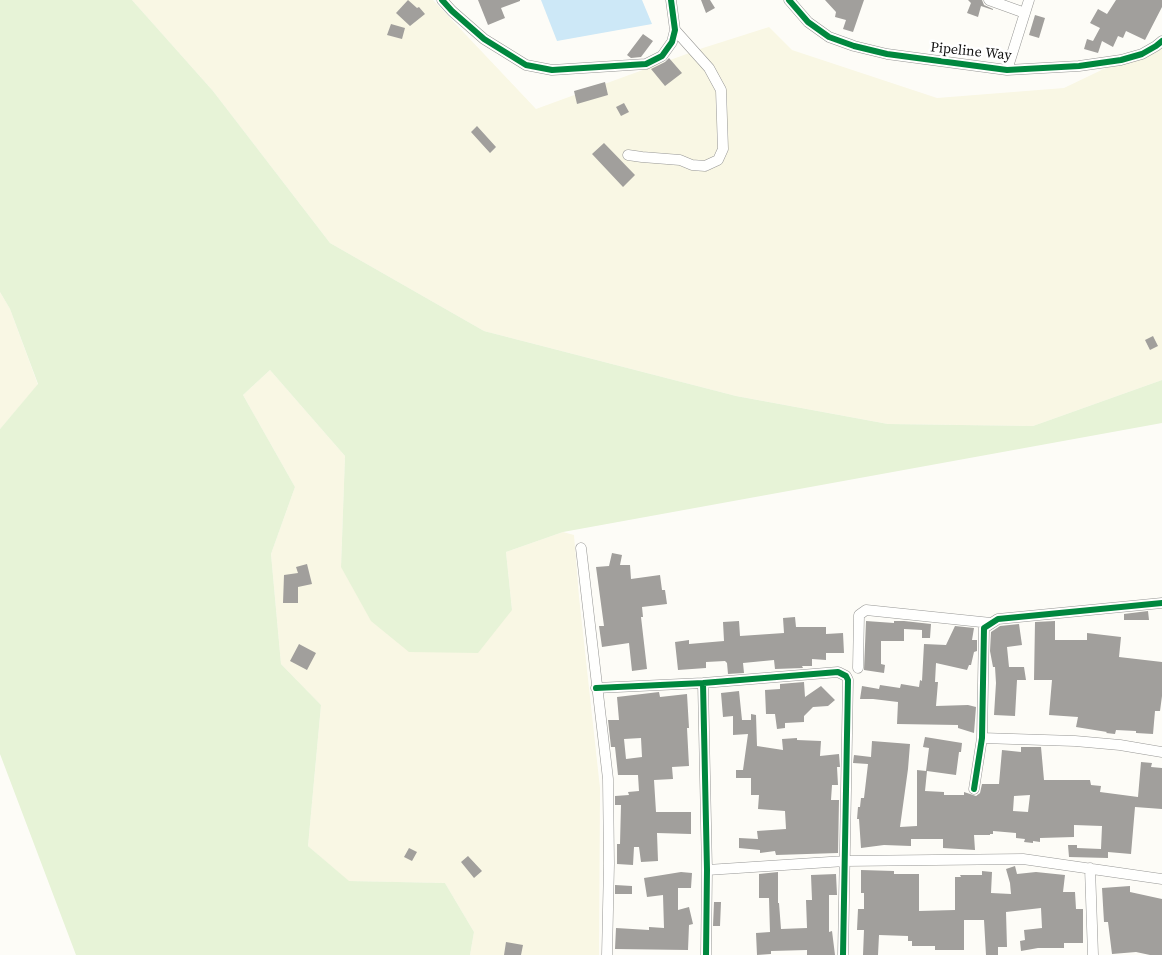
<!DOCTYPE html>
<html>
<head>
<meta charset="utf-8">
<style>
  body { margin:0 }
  canvas { display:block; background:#fdfcf7 }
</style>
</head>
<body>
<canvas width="1162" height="955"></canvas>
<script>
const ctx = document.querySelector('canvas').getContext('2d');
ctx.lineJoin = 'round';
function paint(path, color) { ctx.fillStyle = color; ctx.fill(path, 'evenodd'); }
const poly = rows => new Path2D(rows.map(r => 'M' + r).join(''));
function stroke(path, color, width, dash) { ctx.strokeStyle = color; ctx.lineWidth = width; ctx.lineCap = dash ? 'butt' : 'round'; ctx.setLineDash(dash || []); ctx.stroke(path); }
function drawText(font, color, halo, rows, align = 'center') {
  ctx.font = font + ' "Source Serif 4",serif'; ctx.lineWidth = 5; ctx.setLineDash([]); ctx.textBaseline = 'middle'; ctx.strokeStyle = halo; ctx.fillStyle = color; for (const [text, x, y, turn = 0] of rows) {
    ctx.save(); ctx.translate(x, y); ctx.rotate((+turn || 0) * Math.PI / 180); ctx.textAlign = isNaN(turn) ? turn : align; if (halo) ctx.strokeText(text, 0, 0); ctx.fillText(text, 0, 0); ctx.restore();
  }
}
const farmland = poly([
  [132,0,433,0,536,109,703,48,769,27,792,50,937,98,1064,88,1162,41,1162,380,1033,426,888,424,736,396,484,331,330,243,213,91],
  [0,292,10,309,38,385,0,429],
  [270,370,345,456,341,567,512,610,506,552,563,532,574,535,579,597,600,788,599,955,470,955,474,932,445,883,348,881,308,846,321,705,281,664,271,554,295,487,243,395]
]);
const green = poly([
  [0,0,132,0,213,91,330,243,484,331,736,396,888,424,1033,426,1162,380,1162,423,563,532,506,552,512,610,478,653,409,652,371,621,341,567,345,456,270,370,243,395,295,487,271,554,281,664,321,705,308,846,349,881,445,883,474,932,470,955,76,955,0,754,0,429,38,384,10,309,0,292]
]);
const water = poly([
  [541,0,642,0,652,24,557,41]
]);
const building = poly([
  [408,0,417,8,419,7,425,14,410,26,396,13],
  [478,0,520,0,520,1,501,8,505,18,488,25],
  [701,0,710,0,715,8,706,13],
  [825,0,864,0,853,32,843,29,846,20,835,17,836,12],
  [968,0,982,0,984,5,993,9,993,10,981,6,978,17,967,13,971,3],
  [1116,0,1162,0,1162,7,1145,40,1126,31,1123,38,1118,36,1113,47,1102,41,1098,53,1084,49,1087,39,1093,41,1100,28,1090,23,1098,9,1107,14],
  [1035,15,1045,18,1039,38,1029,35],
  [391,24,405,28,402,39,387,35],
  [643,34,653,41,641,57,631,58,627,55],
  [669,58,682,73,665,86,651,69,665,62],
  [605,82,608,95,577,104,574,91],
  [624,103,629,112,621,116,616,107],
  [477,126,496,147,490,153,471,132],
  [604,143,635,175,623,187,592,154],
  [1153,336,1158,346,1150,350,1145,340],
  [612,553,622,555,620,565,630,565,631,579,660,575,662,590,665,590,667,604,642,607,643,617,641,617,647,669,632,671,629,643,602,647,599,626,604,626,596,567,609,566],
  [307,564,312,584,298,587,298,603,283,603,284,575,298,573,296,567],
  [1148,611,1149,620,1124,620,1124,614],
  [795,617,796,627,826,627,826,634,843,633,844,653,826,653,826,660,812,659,812,666,802,666,803,668,775,669,774,660,743,663,744,673,728,674,727,663,725,661,706,662,706,668,678,670,675,642,689,640,689,644,724,641,723,622,739,621,740,636,784,633,783,618],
  [866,621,894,623,894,621,904,621,931,624,930,638,922,638,922,630,904,629,904,641,881,641,881,664,885,665,884,673,864,670],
  [1055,621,1055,640,1087,640,1087,633,1121,637,1119,657,1162,662,1162,696,1160,711,1155,711,1153,734,1136,733,1136,731,1116,730,1115,734,1106,733,1107,732,1076,727,1078,717,1049,715,1052,680,1034,680,1035,622],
  [1019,624,1022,645,1007,647,1009,667,1024,667,1026,680,1017,680,1015,716,994,715,996,683,995,667,993,667,990,651,991,632,1000,626],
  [955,626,974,628,972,640,977,640,977,651,974,652,971,665,969,665,967,670,936,663,935,682,938,682,936,706,968,705,976,707,974,733,958,728,958,725,897,724,898,702,873,699,860,699,862,686,879,689,880,685,900,688,901,684,919,687,920,680,922,681,924,644,946,645],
  [299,644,316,653,307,670,290,661],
  [804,682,805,697,821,686,835,700,828,706,813,707,804,716,804,722,785,723,785,728,777,729,775,714,766,714,765,690,780,689,780,684],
  [739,691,742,720,751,720,751,714,756,715,757,746,783,750,782,739,797,738,797,740,821,741,820,756,839,754,840,767,837,767,838,785,832,785,831,800,839,800,838,853,776,855,775,851,760,853,760,850,739,848,739,838,758,839,757,831,786,829,785,811,758,809,759,795,751,795,751,778,736,778,736,770,743,770,748,734,733,735,733,716,723,717,721,693],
  [659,692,660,697,687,694,689,728,687,728,689,766,672,767,673,779,654,780,656,812,691,812,691,834,657,833,658,861,641,862,639,847,634,847,633,865,617,864,617,844,620,844,621,805,615,805,615,796,629,795,628,792,639,791,638,775,618,775,615,747,611,747,608,720,619,720,617,697],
  [641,738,642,757,626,759,624,739],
  [925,737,962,743,961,752,959,752,956,775,927,771,925,791,944,792,944,795,964,795,964,792,976,796,980,793,982,784,999,784,1002,750,1021,752,1021,747,1041,747,1044,780,1090,780,1091,785,1101,786,1100,792,1138,797,1141,762,1152,763,1151,767,1162,768,1162,809,1135,807,1131,854,1108,852,1108,858,1069,857,1068,845,1077,845,1077,848,1101,849,1102,826,1074,825,1074,837,1040,838,1040,842,1033,841,1033,843,1024,842,1025,839,1016,838,1016,833,993,831,993,834,990,834,990,835,974,835,975,850,943,848,943,839,911,839,911,846,884,845,861,848,859,819,857,819,858,807,860,807,861,798,864,798,868,764,853,763,854,755,871,757,872,741,910,744,908,769,900,827,917,826,917,770,926,771,929,748,923,747],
  [1030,795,1028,812,1013,811,1014,796],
  [409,848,417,852,412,861,404,857],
  [468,856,482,871,474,878,461,862],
  [1015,866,1017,874,1036,872,1065,875,1063,892,1075,892,1076,909,1083,909,1083,943,1064,943,1064,948,1038,948,1021,951,1020,941,1025,940,1024,930,1042,928,1041,908,1006,912,1007,947,998,947,998,955,986,955,984,920,964,920,964,950,935,950,935,946,912,946,912,941,908,941,908,936,879,935,878,955,863,955,864,930,857,930,858,909,864,909,864,893,861,893,861,870,894,871,894,874,919,874,919,911,955,910,955,877,961,877,960,875,982,875,982,871,992,872,991,893,1011,894,1010,883,1006,869],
  [681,872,692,873,691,888,678,888,678,910,689,907,693,924,689,925,688,950,615,949,616,928,649,930,649,927,664,928,663,895,647,897,644,878],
  [778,872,778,903,779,903,781,929,807,928,806,900,812,900,811,875,836,874,837,895,829,895,829,932,832,931,835,955,807,955,807,950,771,951,771,954,757,955,756,933,770,932,769,898,759,898,759,874],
  [615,885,632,886,632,894,615,894],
  [1130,886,1130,892,1162,899,1162,955,1150,955,1136,952,1112,954,1108,922,1104,922,1102,888],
  [714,902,721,902,720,926,713,926],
  [506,942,523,945,521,955,504,955]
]);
const minor = poly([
  [442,0,452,11,484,39,526,65,552,70,646,64,662,56,672,42,675,30,671,0],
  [789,0,808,22,829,37,854,46,887,54,1007,70,1079,66,1121,60,1142,54,1156,46,1162,41],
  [989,0,1025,13],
  [1007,70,1029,0],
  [628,155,642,157,680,160,692,165,705,166,718,160,723,149,721,90,709,68,675,30],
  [581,548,608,779,609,864,607,955],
  [858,668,859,615,866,610,991,623],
  [703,683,707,870,706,955],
  [596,688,703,683,838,672,846,676,848,680,843,955],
  [982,738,1075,741,1120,745,1162,752],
  [974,789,982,738,984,628,998,619,1162,603],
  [1090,868,1093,955],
  [707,870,845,861,1023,859,1162,879]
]);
const cycleway = poly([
  [442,0,452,11,484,39,526,65,552,70,646,64,662,56,672,42,675,30,671,0],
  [789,0,808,22,829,37,854,46,887,54,1007,70,1079,66,1121,60,1142,54,1156,46,1162,41],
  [703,683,707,870,706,955],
  [596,688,703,683,838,672,846,676,848,680,843,955],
  [974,789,982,738,984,628,998,619,1162,603]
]);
const streetNames = [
  ["Pipeline Way",971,52,6]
];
paint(farmland, '#f9f7e4');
paint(green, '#e7f3d7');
paint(water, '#cde8f7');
paint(building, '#a19f9c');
stroke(minor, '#979795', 11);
stroke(minor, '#fffffe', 10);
stroke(cycleway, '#00873e', 6);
drawText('14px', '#111', '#fff', streetNames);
</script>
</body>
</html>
